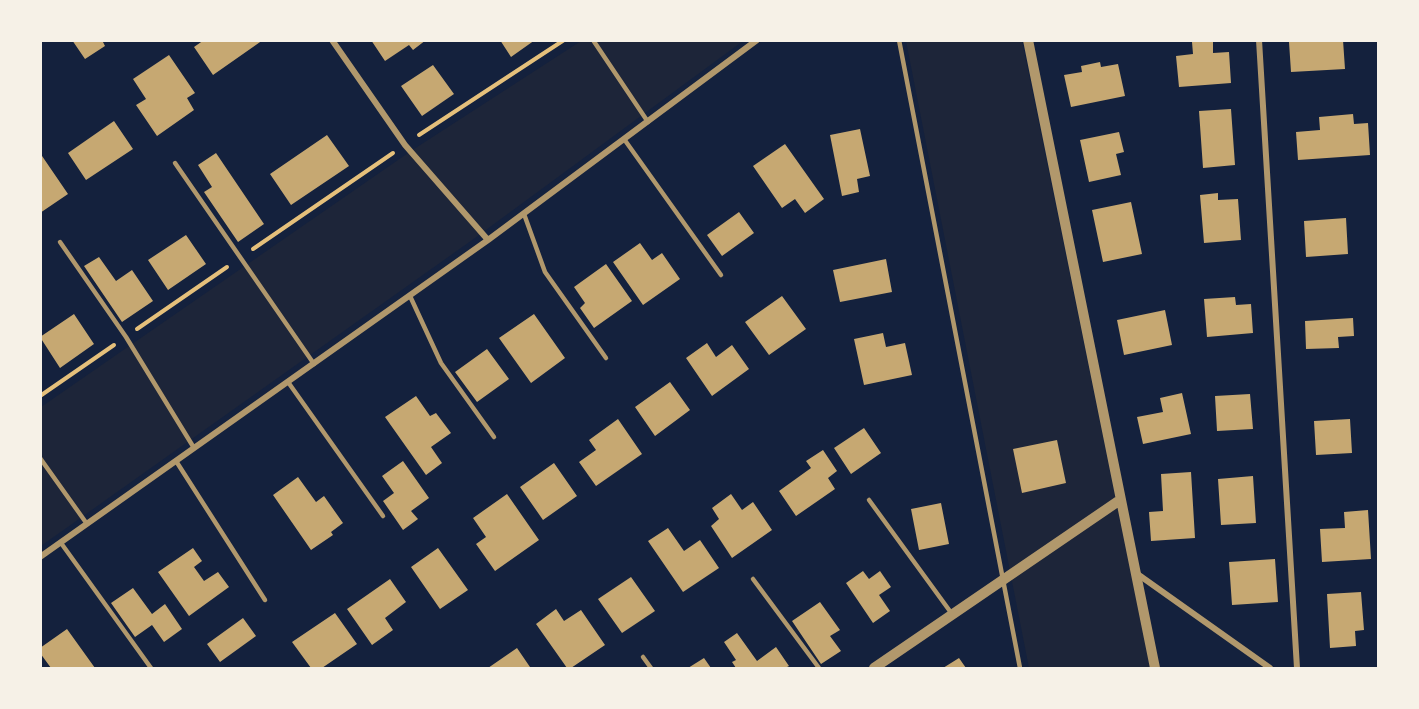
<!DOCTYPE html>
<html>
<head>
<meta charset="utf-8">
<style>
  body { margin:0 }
  #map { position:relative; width:1419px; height:709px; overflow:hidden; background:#14213d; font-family:Barlow,sans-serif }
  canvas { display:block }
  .frame { position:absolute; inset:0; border:42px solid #f6f1e7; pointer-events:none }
</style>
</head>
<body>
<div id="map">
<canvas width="1419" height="709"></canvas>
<div class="frame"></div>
</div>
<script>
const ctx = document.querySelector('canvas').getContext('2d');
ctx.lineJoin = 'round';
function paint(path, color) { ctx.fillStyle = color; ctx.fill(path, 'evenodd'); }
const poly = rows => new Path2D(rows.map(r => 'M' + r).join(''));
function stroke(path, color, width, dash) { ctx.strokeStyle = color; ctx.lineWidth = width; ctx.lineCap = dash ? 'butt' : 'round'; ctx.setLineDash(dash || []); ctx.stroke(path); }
const green = poly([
  [581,41,743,41,475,238,41,546,41,407,411,151],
  [906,41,1022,41,1150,668,1029,668]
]);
const building = poly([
  [72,40,102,40,105,46,85,59],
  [204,40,263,40,213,75,194,47],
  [371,40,426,40,413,50,409,45,385,61],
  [500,40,535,40,511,57],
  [1213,40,1213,53,1229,52,1231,83,1179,87,1176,56,1193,54,1192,42],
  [1314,40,1343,40,1345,69,1291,72,1289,42],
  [169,55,195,93,187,98,194,110,157,136,136,105,146,99,133,79],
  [1100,62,1101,67,1118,64,1125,96,1071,107,1064,75,1082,72,1081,66],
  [433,65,454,94,422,116,401,86],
  [1231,109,1235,165,1203,168,1199,111],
  [1353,114,1354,124,1368,123,1370,155,1298,160,1296,132,1320,130,1319,117],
  [114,121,133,149,86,180,68,153],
  [860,129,870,176,857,179,859,192,842,196,830,135],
  [1119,132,1124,152,1116,154,1121,175,1089,182,1080,140],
  [327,135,349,166,291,205,270,174],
  [785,144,824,199,805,213,795,199,782,208,753,166],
  [40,153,68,194,40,213],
  [216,153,264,224,238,242,204,192,212,187,198,165],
  [1218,193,1218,200,1238,199,1241,240,1204,243,1200,195],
  [1131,202,1142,254,1103,262,1092,210],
  [739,212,754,233,722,256,707,235],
  [1346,218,1348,254,1306,257,1304,221],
  [186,235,206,264,168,290,148,260],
  [640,243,652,260,662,253,680,279,643,305,613,262],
  [99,257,116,281,132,270,153,301,122,322,84,266],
  [886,259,892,292,840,302,833,270],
  [606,264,632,301,594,328,580,308,585,303,574,287],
  [782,296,806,329,769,355,745,322],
  [1235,297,1236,305,1251,304,1253,333,1207,337,1204,299],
  [1165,310,1172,345,1124,355,1117,320],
  [74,314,94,344,60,368,40,337],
  [534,314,565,358,531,383,499,338],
  [1353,318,1354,336,1338,337,1339,348,1306,349,1305,321],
  [883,333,886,347,905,343,912,375,864,385,854,339],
  [707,343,716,357,732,345,749,369,712,396,686,358],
  [487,349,509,379,477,402,455,372],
  [670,382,690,410,655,436,635,407],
  [1182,393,1191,434,1143,444,1137,417,1163,412,1160,398],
  [1250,394,1253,429,1217,431,1215,396],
  [416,396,430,416,436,413,451,433,431,447,442,463,426,475,385,417],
  [618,419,642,454,596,486,579,462,596,450,589,440],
  [1350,419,1352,453,1316,455,1314,421],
  [864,428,881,453,851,474,834,448],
  [1057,440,1066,483,1022,493,1013,449],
  [823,450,837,471,828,478,835,489,796,516,779,491,811,468,806,461],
  [403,461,429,498,411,511,418,519,403,530,383,501,394,493,382,476],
  [554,463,577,496,543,520,520,487],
  [1191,472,1195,538,1151,541,1149,512,1163,511,1161,474],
  [1253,476,1256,523,1221,525,1218,479],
  [298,477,316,502,324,496,343,523,331,532,333,535,311,550,273,495],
  [507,494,539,540,495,571,476,544,486,537,473,518],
  [731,494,742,510,753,502,772,530,732,558,711,526,719,519,712,508],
  [941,503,949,544,919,550,911,509],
  [1368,510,1371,559,1322,562,1320,529,1345,528,1344,512],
  [668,528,684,551,700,540,719,568,683,592,648,541],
  [193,548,202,561,194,567,204,581,218,572,229,587,189,616,158,572],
  [438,548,468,590,440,609,411,567],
  [1275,559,1278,602,1232,605,1229,562],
  [863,571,869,579,880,571,891,587,879,595,890,611,873,623,846,583],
  [631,577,655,611,622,633,598,599],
  [390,579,406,602,385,618,393,630,372,645,347,609],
  [133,588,152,614,165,604,182,629,164,642,152,625,135,637,111,603],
  [1361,592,1364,630,1355,631,1356,646,1330,648,1327,594],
  [820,602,840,630,830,636,841,651,821,664,792,621],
  [556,609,564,621,581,610,605,645,571,668,567,668,536,624],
  [335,613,357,644,322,668,311,668,292,642],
  [243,618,256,636,220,662,207,644],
  [67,629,95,668,51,668,40,653,40,648],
  [737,633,757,661,776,647,789,666,785,668,736,668,732,662,736,660,724,642],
  [517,648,530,667,488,668],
  [704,658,711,668,688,668],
  [959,658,966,668,943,668]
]);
const path = poly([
  [419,135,564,40],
  [253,249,393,153],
  [137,329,227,267],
  [40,396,114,345]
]);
const service = poly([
  [593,40,648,122],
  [899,40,1020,668],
  [624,139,721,275],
  [175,163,314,364],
  [524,214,545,272,606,358],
  [60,242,126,337,194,448],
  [410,296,441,363,494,437],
  [288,382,383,516],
  [40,458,87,524],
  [176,461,265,600],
  [869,500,952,614],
  [61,543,151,668],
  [753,579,819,668],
  [643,657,651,668]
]);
const minor = poly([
  [332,40,405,145,488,240],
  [1259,40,1297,668],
  [40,557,488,240,757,40],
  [1136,573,1270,668]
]);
const tertiary = poly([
  [1028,40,1155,668],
  [874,668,1120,500]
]);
paint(green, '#1d2539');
paint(building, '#c6a872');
stroke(path, '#e5c07b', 4);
stroke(service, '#b1986c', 4.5);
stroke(minor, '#b1986c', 6);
stroke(tertiary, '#b1986c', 10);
</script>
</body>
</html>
